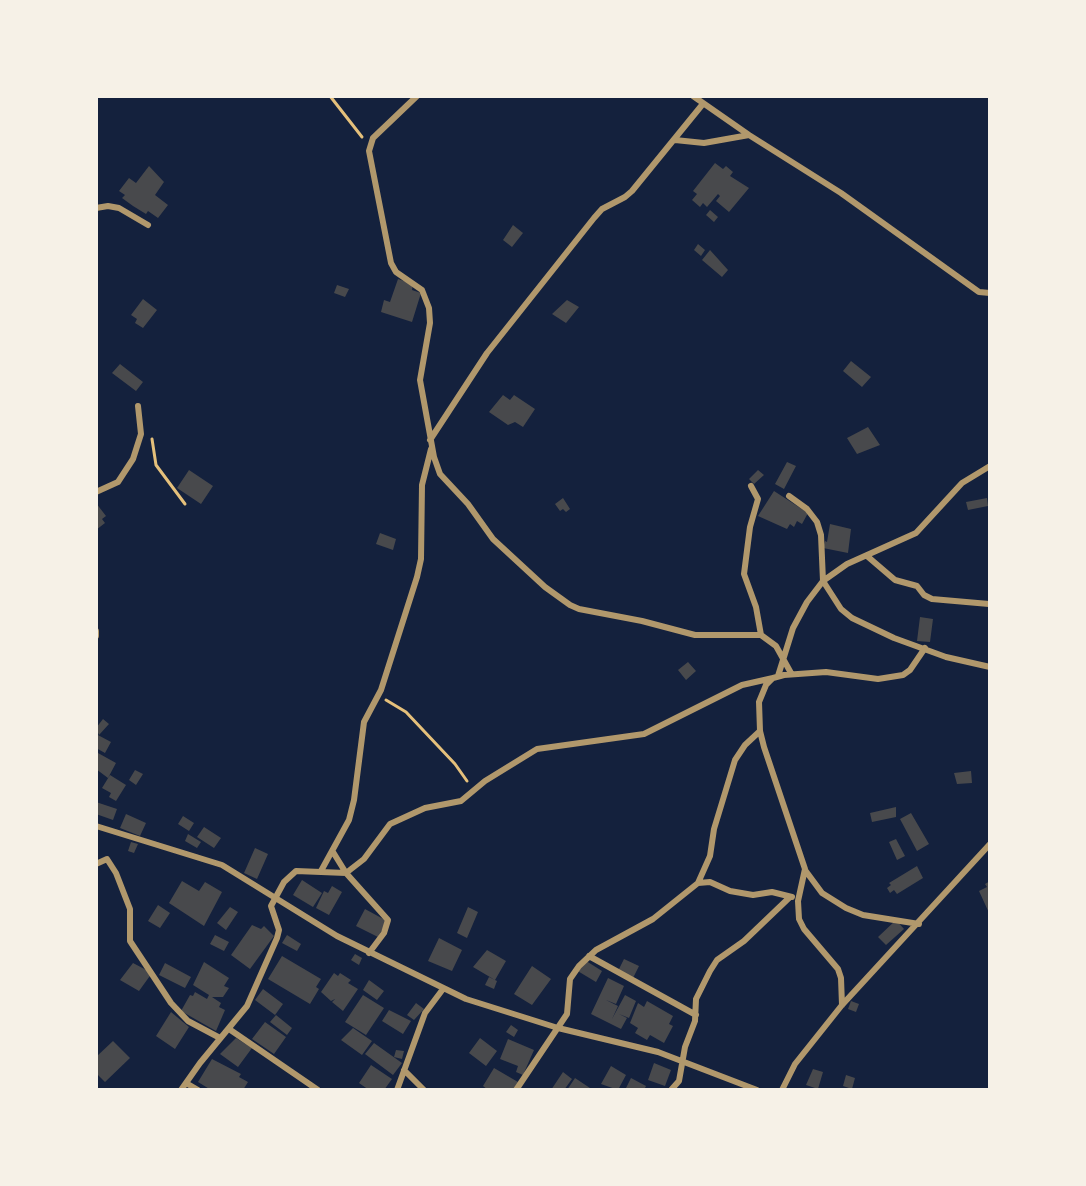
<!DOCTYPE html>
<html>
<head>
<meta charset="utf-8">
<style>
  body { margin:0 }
  #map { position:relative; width:1086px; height:1186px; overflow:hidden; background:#14213d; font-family:Inter,sans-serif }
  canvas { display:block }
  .frame { position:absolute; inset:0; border:98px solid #f6f1e7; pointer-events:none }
</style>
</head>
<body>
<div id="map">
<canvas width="1086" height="1186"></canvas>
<div class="frame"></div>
</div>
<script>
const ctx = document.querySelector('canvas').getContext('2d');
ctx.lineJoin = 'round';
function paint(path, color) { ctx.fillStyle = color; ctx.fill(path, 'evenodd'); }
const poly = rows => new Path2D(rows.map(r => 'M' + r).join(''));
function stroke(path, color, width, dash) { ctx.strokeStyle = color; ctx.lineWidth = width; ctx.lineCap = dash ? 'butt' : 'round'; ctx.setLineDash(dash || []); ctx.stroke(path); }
const building = poly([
  [715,163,723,169,726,166,733,172,730,176,749,188,729,212,716,201,720,196,718,194,707,207,703,203,700,207,692,200,697,194,693,191],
  [149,166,164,182,155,195,168,205,158,218,148,211,146,214,133,206,122,198,125,195,119,191,129,178,136,183],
  [710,210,718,217,714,222,706,215],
  [513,225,523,233,512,247,503,240],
  [698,244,705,250,701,256,694,250],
  [710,250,728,270,722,277,702,260],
  [398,279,413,284,412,290,421,293,412,322,381,312,384,300,390,302],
  [337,285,349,289,345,297,334,293],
  [143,299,157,310,143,328,135,323,137,319,131,315],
  [567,300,579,307,566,323,552,314],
  [851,361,871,377,862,387,843,371],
  [120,364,143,382,136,391,112,373],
  [503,395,510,400,514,395,535,409,523,427,515,422,508,425,489,412],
  [868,427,880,445,857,454,847,438],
  [787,462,796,466,784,489,775,484],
  [189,470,213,486,201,504,177,488],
  [758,470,764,475,754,484,749,479],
  [774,491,808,513,802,524,797,521,794,527,790,524,787,529,758,516],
  [563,498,570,509,566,512,563,509,560,511,555,504],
  [987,498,988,506,968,510,966,502],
  [96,503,106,516,102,519,105,523,96,530],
  [830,524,851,529,848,553,823,548,825,541,827,542],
  [380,533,396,539,393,550,376,544],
  [920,617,933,619,930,642,917,641],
  [688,662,696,671,686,680,678,670],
  [103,719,109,724,99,735,96,728],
  [96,734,111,742,105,753,96,748],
  [98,753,116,763,108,778,96,769],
  [135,770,143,774,136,785,129,780],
  [971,771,972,783,957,784,954,773],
  [110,775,126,785,116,801,109,797,111,793,102,788],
  [96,802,117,809,113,820,96,814],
  [896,807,896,817,872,822,870,813],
  [911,813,929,844,917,851,900,819],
  [126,814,146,823,140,836,120,828],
  [183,816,194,823,189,831,178,824],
  [204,827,221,838,214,848,197,837],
  [188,834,201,842,197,848,185,841],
  [896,839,905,856,897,860,889,842],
  [131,842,138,844,134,853,128,851],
  [255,848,268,854,257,879,244,873],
  [917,866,923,878,897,894,894,890,890,893,887,888,891,885,889,883],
  [302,880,322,893,313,907,293,895],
  [182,881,199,891,205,882,222,892,204,926,169,903],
  [990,881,990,915,979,891,987,887,985,884],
  [332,886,342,892,329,915,316,908,324,891,328,893],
  [158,905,170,913,160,928,148,921],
  [230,907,238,912,226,930,217,923],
  [468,907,478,912,467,938,457,933],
  [365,909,387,921,378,937,356,926],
  [896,920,904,929,886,945,878,937],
  [252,925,261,929,264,926,274,936,250,969,231,955],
  [215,935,229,942,224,951,210,944],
  [287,935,301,944,297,951,282,943],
  [439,938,462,950,452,971,428,961],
  [487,950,506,961,495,980,473,967],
  [355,954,362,958,359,965,351,960],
  [282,956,321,979,316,987,319,989,310,1004,268,979],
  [583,959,602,971,596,982,576,970],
  [624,959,639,966,633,978,618,971],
  [204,962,229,978,224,986,229,988,223,997,212,997,221,1003,219,1007,225,1010,216,1031,181,1011,190,995,193,996,195,992,207,999,209,995,193,985],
  [133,963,152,973,139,991,120,980],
  [165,963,191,977,185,988,159,975],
  [532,966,551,979,532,1005,514,994],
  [334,973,338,976,340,973,351,980,348,983,358,989,343,1011,332,1002,335,999,331,1001,321,992],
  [489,977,497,981,494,989,485,985],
  [608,978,624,986,616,1004,606,1000,618,1006,612,1019,625,995,636,1001,629,1018,619,1014,627,1018,621,1029,591,1014],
  [369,980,384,991,377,1000,363,990],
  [263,989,283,1004,275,1015,255,1000],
  [363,995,384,1008,366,1035,345,1022],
  [647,1001,673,1016,669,1024,673,1026,664,1043,650,1035,647,1040,635,1033,638,1028,630,1023,638,1003,644,1007],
  [851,1001,859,1004,856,1012,848,1009],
  [416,1003,424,1009,414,1020,407,1015],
  [389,1010,411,1021,403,1034,382,1021],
  [171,1012,189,1027,175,1049,156,1036],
  [276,1015,292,1028,287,1035,270,1022],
  [265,1022,286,1037,274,1054,252,1039],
  [511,1025,518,1030,514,1037,506,1032],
  [353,1028,372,1041,362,1055,341,1040],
  [236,1038,252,1048,238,1067,220,1054],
  [480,1038,497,1051,486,1066,469,1053],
  [508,1039,534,1050,523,1075,516,1072,518,1066,500,1059],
  [113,1041,130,1058,105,1082,96,1073,96,1057],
  [374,1043,402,1063,393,1075,365,1054],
  [396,1050,404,1051,402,1059,394,1057],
  [212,1059,241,1074,239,1077,248,1082,243,1090,211,1090,198,1082],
  [654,1063,671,1070,665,1086,648,1080],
  [371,1065,392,1079,384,1090,369,1090,359,1083],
  [611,1066,626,1075,618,1090,601,1084],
  [494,1068,518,1082,513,1090,488,1090,483,1086],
  [813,1069,823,1072,818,1089,806,1085],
  [563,1072,572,1079,564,1090,551,1090],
  [846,1075,855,1078,852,1089,843,1086],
  [575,1078,593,1090,567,1090],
  [631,1078,646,1086,644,1090,625,1090]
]);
const path = poly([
  [330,96,362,137],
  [152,439,156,465,185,504],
  [386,700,406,712,455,764,467,781]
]);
const minor = poly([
  [417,96,373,138,369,151,391,263,396,272,422,290,429,308,430,323,420,380,434,457,440,474,468,504,493,539,545,587,570,605,579,609,642,621,695,635,761,635,776,646,791,673],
  [693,96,749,135,841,193,979,292,990,293],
  [675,140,704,143,749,135],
  [96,208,108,206,119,208,148,225],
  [430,440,487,353,594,218,602,209,625,197,632,191,702,105],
  [751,486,758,499,750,527,744,574,756,607,761,635],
  [96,492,118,482,133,459,141,434,138,406],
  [789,496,807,509,817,522,821,535,823,581,841,609,852,618,894,638,946,657,990,667],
  [867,556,895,580,917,586,924,595,932,599,989,604],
  [96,631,96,636],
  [778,676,793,628,807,602,823,581,847,564,916,533,962,483,990,466],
  [96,826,222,865,337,936,466,999,558,1028,658,1052,757,1090],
  [333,852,346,873,388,920,384,933,369,953],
  [96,864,107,859,116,873,130,909,130,941,171,1003,188,1021,220,1038],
  [805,870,822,893,846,908,863,915,919,924],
  [321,871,349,820,354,800,364,722,381,690,417,577,421,559,422,485,431,449],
  [698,883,710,882,730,891,753,895,772,892,792,897],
  [589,956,696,1015],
  [842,1005,841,978,838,969,804,929,799,919,798,901,805,869,764,747,760,731,759,702,766,685,773,678,784,675,826,672,878,679,903,675,910,670,925,648],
  [229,1029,318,1090],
  [404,1070,424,1090],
  [186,1083,198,1090],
  [181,1090,200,1063,247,1006,277,938,279,930,271,906,284,882,296,871,346,873,364,859,390,824,425,808,461,801,485,781,537,749,644,734,742,685,773,678],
  [397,1090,425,1013,443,989],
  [516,1090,567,1014,570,979,579,966,596,950,653,919,698,883,710,856,714,829,735,760,745,745,760,731],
  [671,1090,679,1081,685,1047,695,1021,696,999,710,971,717,960,744,941,790,897],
  [782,1090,795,1064,842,1005,990,844]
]);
paint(building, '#48494c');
stroke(path, '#e5c07b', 3);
stroke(minor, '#b1986c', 6);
</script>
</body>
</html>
